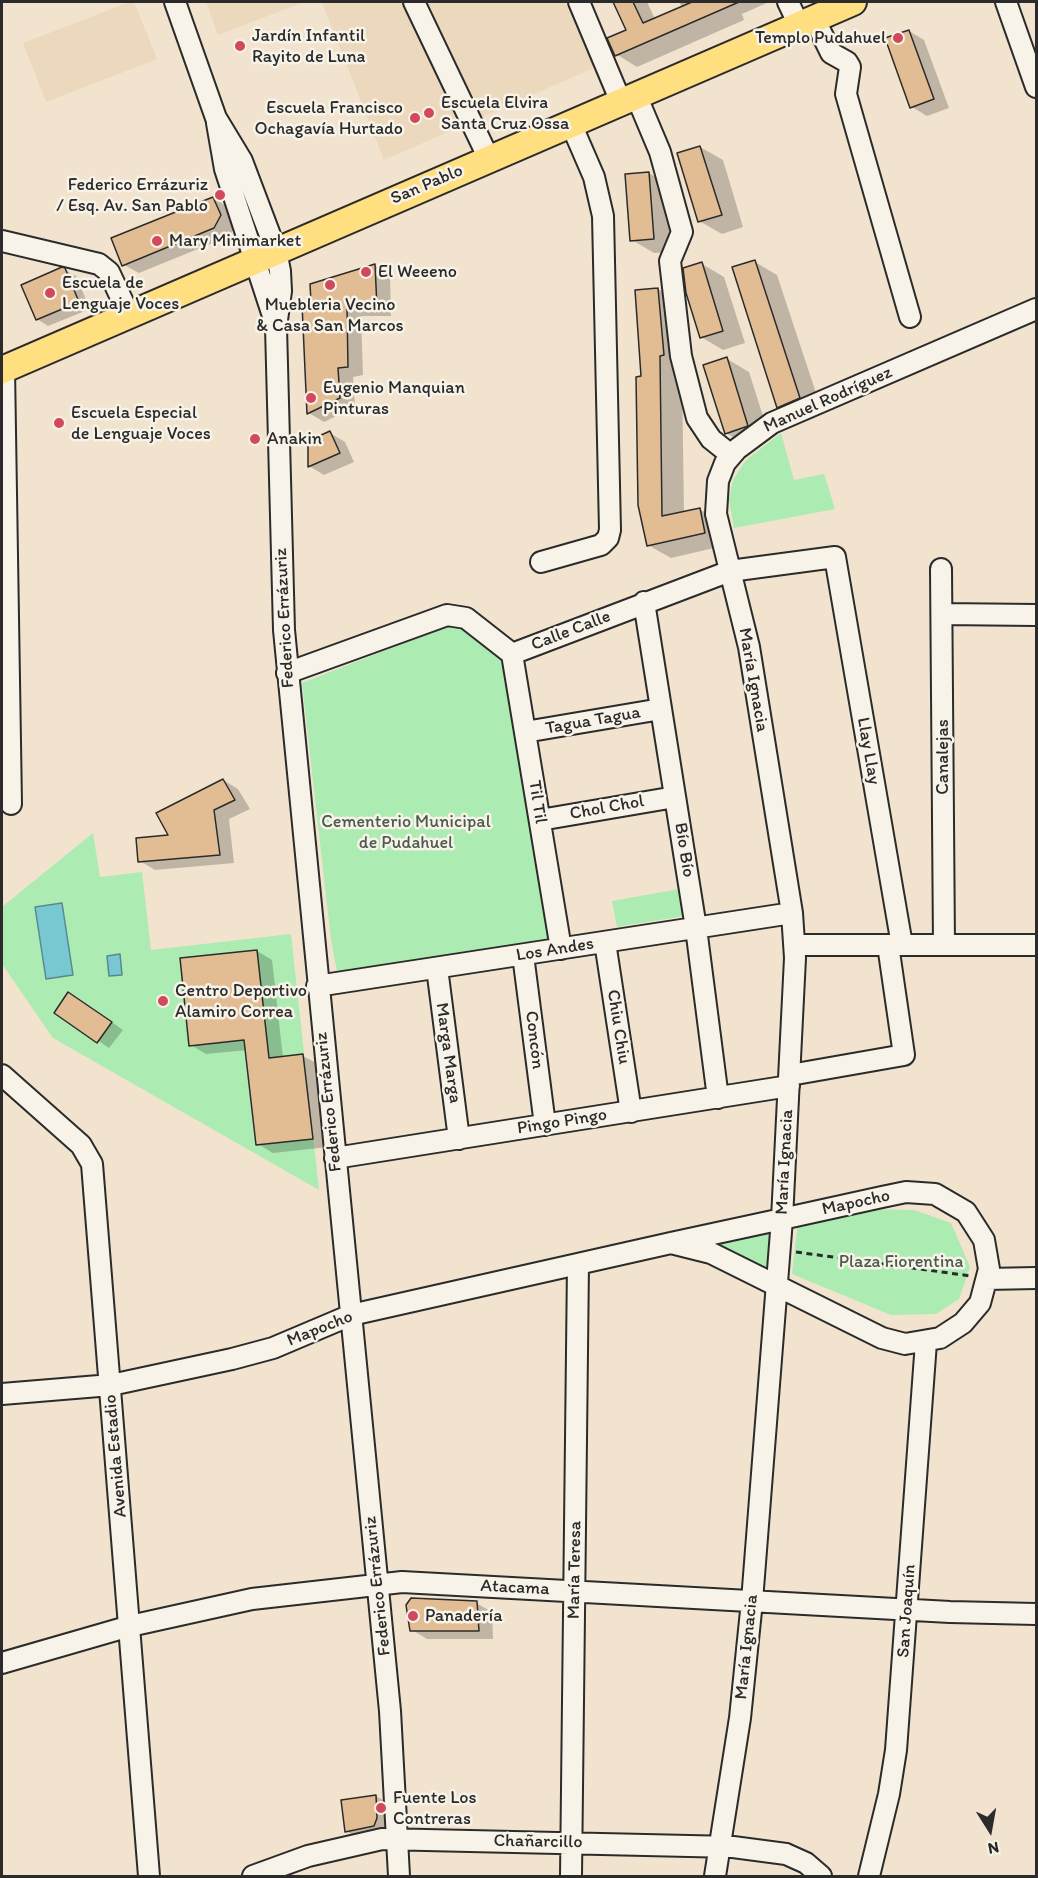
<!DOCTYPE html>
<html>
<head>
<meta charset="utf-8">
<style>
  body { margin:0 }
  #map { position:relative; width:1038px; height:1878px; overflow:hidden; background:#f1e3ce; font-family:Itim,sans-serif }
  canvas { display:block }
  .frame { position:absolute; inset:0; border:3px solid #2b2b2b; pointer-events:none }
  .north { position:absolute; left:960px; top:1800px; width:60px; height:60px; -webkit-text-stroke:4px #f7f3e8; paint-order:stroke; rotate:169deg; font-size:16px; font-weight:700; line-height:24px; text-align:center; color:#2b2b2b }
  .north::after { content:''; display:block; margin:auto; width:21px; height:27px; background:#2b2b2b; clip-path:polygon(50% 0,100% 100%,50% 72%,0 100%) }
</style>
</head>
<body>
<div id="map">
<canvas width="1038" height="1878"></canvas>
<div class="frame"></div>
<div class="north">N</div>
</div>
<script>
const ctx = document.querySelector('canvas').getContext('2d');
ctx.lineJoin = 'round';
function paint(path, color) { ctx.fillStyle = color; ctx.fill(path, 'evenodd'); }
const poly = rows => new Path2D(rows.map(r => 'M' + r).join(''));
function stroke(path, color, width, dash) { ctx.strokeStyle = color; ctx.lineWidth = width; ctx.lineCap = dash ? 'butt' : 'round'; ctx.setLineDash(dash || []); ctx.stroke(path); }
function drawText(font, color, halo, rows, align = 'center') {
  ctx.font = font + ' Itim,sans-serif'; ctx.lineWidth = 5; ctx.setLineDash([]); ctx.textBaseline = 'middle'; ctx.strokeStyle = halo; ctx.fillStyle = color; for (const [text, x, y, turn = 0] of rows) {
    ctx.save(); ctx.translate(x, y); ctx.rotate((+turn || 0) * Math.PI / 180); ctx.textAlign = isNaN(turn) ? turn : align; if (halo) ctx.strokeText(text, 0, 0); ctx.fillText(text, 0, 0); ctx.restore();
  }
}
const built = poly([
  [130,2,134,2,157,59,46,102,23,43],
  [206,2,304,2,218,35],
  [322,2,566,2,598,66,384,160]
]);
const green = poly([
  [781,433,794,480,824,474,835,509,734,528,729,500,733,480,746,460],
  [458,622,506,652,554,938,337,972,331,940,302,683],
  [93,833,100,877,142,872,151,950,291,934,319,1190,53,1038,2,964,2,907],
  [685,888,690,915,617,927,612,901],
  [856,1209,914,1210,951,1223,970,1267,959,1299,936,1314,891,1315,792,1274,798,1221],
  [771,1230,770,1275,708,1244]
]);
const water = poly([
  [62,903,73,975,46,979,35,907,62,903],
  [120,954,122,975,109,976,107,956,120,954]
]);
const shadow = poly([
  [615,2,647,2,655,19,682,7,679,2,769,2,742,14,744,20,637,67,616,54,628,31],
  [909,31,924,40,949,108,927,116,912,107],
  [700,147,723,160,743,227,722,234,699,221],
  [649,173,671,186,676,252,654,253,632,240],
  [213,198,228,207,235,225,230,236,139,273,124,265],
  [755,262,777,275,822,411,801,420,779,407],
  [702,264,724,277,745,343,723,350,701,337],
  [375,266,390,275,391,316,361,316,363,375,353,377,355,407,324,422,309,413,303,306,313,304,311,285],
  [65,270,76,276,90,309,48,326,37,319],
  [658,289,681,302,684,513,699,509,722,522,727,545,671,558,648,545,643,378,636,291],
  [727,359,749,372,770,438,749,446,726,433],
  [330,433,345,442,354,462,324,475,309,466],
  [223,780,238,789,250,809,229,819,234,863,155,870,140,861,170,836],
  [257,951,272,960,283,1058,303,1056,318,1064,328,1147,273,1153,258,1144,247,1050,206,1054,191,1045,182,959],
  [80,1000,123,1030,109,1048,56,1012],
  [476,1603,492,1612,493,1639,427,1639,412,1630],
  [376,1796,391,1805,390,1834,362,1840,346,1831,343,1801]
]);
const building = poly([
  [613,2,633,2,643,23,692,2,739,2,615,56,607,38,626,30,613,2],
  [909,30,934,99,910,108,885,38,909,30],
  [700,146,722,215,698,222,677,153,700,146],
  [649,172,654,239,630,241,625,174,649,172],
  [213,197,221,215,214,228,122,266,111,238,213,197],
  [755,260,800,398,777,408,732,267,755,260],
  [702,262,723,331,700,338,686,293,683,268,702,262],
  [375,264,377,308,347,308,348,367,338,368,340,398,307,414,302,304,311,303,310,284,375,264],
  [62,267,65,268,79,302,36,320,21,285,62,267],
  [658,288,664,355,660,356,662,516,700,508,705,533,647,546,638,505,636,377,641,376,635,290,658,288],
  [727,357,748,426,725,434,703,365,727,357],
  [330,431,340,453,308,467,308,441,330,431],
  [223,779,235,800,214,810,220,855,138,862,136,838,168,835,156,813,223,779],
  [257,950,269,1058,303,1054,313,1139,256,1145,244,1040,189,1046,180,958,257,950],
  [68,992,112,1022,97,1043,54,1013,68,992],
  [411,1598,477,1601,479,1631,410,1631,406,1605,411,1598],
  [376,1795,377,1818,374,1826,345,1832,341,1800,376,1795]
]);
const path = poly([
  [796,1252,971,1276]
]);
const minor = poly([
  [175,2,216,118,242,161,276,251,280,271,281,291,276,327,284,630,390,1711,399,1876],
  [414,2,489,159],
  [579,2,621,102],
  [788,2,799,25],
  [1006,2,1036,87],
  [814,18,831,53,847,62,850,67,846,94,910,317],
  [636,95,660,152,682,232,670,261,681,356,697,418,711,439,731,455],
  [217,123,225,169,273,316],
  [2,241,99,264,109,272,129,315],
  [4,369,11,804],
  [541,562,601,545,608,538,610,530,603,216,594,177,571,124],
  [941,569,944,945],
  [644,602,696,928,718,1098],
  [942,614,1036,615],
  [512,654,730,571,835,557,902,945],
  [512,654,561,949],
  [287,673,447,615,466,618,512,654],
  [525,732,661,709],
  [540,820,675,797],
  [605,942,631,1112],
  [795,945,1036,945],
  [523,955,545,1125],
  [437,968,459,1139],
  [317,986,792,913],
  [2,1075,81,1145,92,1164,149,1876],
  [790,1075,904,1055,888,945],
  [335,1158,789,1086],
  [987,1279,1036,1278],
  [2,1394,111,1385,232,1359,273,1348,351,1315,671,1243,782,1219,882,1197,906,1192,935,1194,966,1212,984,1240,989,1269,980,1303,963,1323,940,1338,905,1344,882,1338,711,1253,671,1243],
  [2,1663,130,1626,252,1599,402,1582,950,1612,1036,1614],
  [253,1876,308,1856,382,1839,733,1847,786,1854,806,1863,821,1876],
  [571,1876,578,1264],
  [715,1876,740,1718,752,1601,782,1219,795,958,792,913,749,647,716,514,718,481,725,463,737,449,772,423,1036,309],
  [869,1876,889,1794,896,1750,926,1342]
]);
const major = poly([
  [2,370,853,2]
]);
const markers = [
  [898,38,6,"#d1495b"],
  [240,46,6,"#d1495b"],
  [429,113,6,"#d1495b"],
  [415,118,6,"#d1495b"],
  [220,195,6,"#d1495b"],
  [157,241,6,"#d1495b"],
  [366,272,6,"#d1495b"],
  [330,285,6,"#d1495b"],
  [50,293,6,"#d1495b"],
  [311,398,6,"#d1495b"],
  [59,423,6,"#d1495b"],
  [255,439,6,"#d1495b"],
  [163,1001,6,"#d1495b"],
  [413,1616,6,"#d1495b"],
  [381,1808,6,"#d1495b"]
];
const poiNames = [
  ["Jardín Infantil",252,36],
  ["Rayito de Luna",252,57],
  ["Templo Pudahuel",886,38,"right"],
  ["Escuela Elvira",441,103],
  ["Santa Cruz Ossa",441,124],
  ["Escuela Francisco",403,108,"right"],
  ["Ochagavía Hurtado",403,129,"right"],
  ["Federico Errázuriz",208,185,"right"],
  ["/ Esq. Av. San Pablo",208,206,"right"],
  ["Mary Minimarket",169,241],
  ["El Weeeno",378,272],
  ["Escuela de",62,283],
  ["Lenguaje Voces",62,304],
  ["Muebleria Vecino",330,305,"center"],
  ["& Casa San Marcos",330,326,"center"],
  ["Eugenio Manquian",323,388],
  ["Pinturas",323,409],
  ["Escuela Especial",71,413],
  ["de Lenguaje Voces",71,434],
  ["Anakin",267,439],
  ["Centro Deportivo",175,991],
  ["Alamiro Correa",175,1012],
  ["Panadería",425,1616],
  ["Fuente Los",393,1798],
  ["Contreras",393,1819]
];
const streetNames = [
  ["San Pablo",427,185,-23],
  ["Manuel Rodríguez",828,400,-24],
  ["Federico Errázuriz",285,618,-93],
  ["Calle Calle",571,631,-21],
  ["María Ignacia",753,680,80],
  ["Tagua Tagua",593,721,-10],
  ["Llay Llay",868,751,80],
  ["Canalejas",943,757,-90],
  ["Til Til",537,802,81],
  ["Chol Chol",607,808,-10],
  ["Bío Bío",684,850,81],
  ["Los Andes",555,950,-9],
  ["Chiu Chiu",618,1027,81],
  ["Concón",534,1040,83],
  ["Marga Marga",448,1053,82],
  ["Federico Errázuriz",329,1102,-96],
  ["Pingo Pingo",562,1122,-9],
  ["María Ignacia",785,1162,-87],
  ["Mapocho",856,1203,-12],
  ["Mapocho",320,1329,-22],
  ["Avenida Estadio",116,1456,-95],
  ["María Teresa",575,1570,-89],
  ["Federico Errázuriz",378,1586,-96],
  ["Atacama",515,1588,3],
  ["San Joaquín",907,1611,-86],
  ["María Ignacia",747,1647,-84],
  ["Chañarcillo",538,1842,1]
];
const parkNames = [
  ["Cementerio Municipal",406,822],
  ["de Pudahuel",406,843],
  ["Plaza Fiorentina",901,1262]
];
paint(built, '#ecd8bc');
paint(green, '#acebb2');
paint(water, '#78c8d2');
stroke(water, '#59898f', 1.5);
paint(shadow, '#0003');
paint(building, '#e2bd93');
stroke(building, '#2b2b2b', 1.5);
stroke(minor, '#2b2b2b', 24);
stroke(major, '#2b2b2b', 30);
stroke(path, '#2b2b2b', 3, [6, 4.5]);
stroke(minor, '#f7f3e8', 20);
stroke(major, '#ffdf80', 26);
for (const [x, y, r, color] of markers) { const dot = new Path2D(); dot.arc(x, y, r, 0, 2 * Math.PI); ctx.fillStyle = color; ctx.fill(dot); stroke(dot, '#f7f3e8', 2); }
drawText('18px', '#2b2b2b', '#f7f3e8', poiNames, 'left');
drawText('18px', '#2b2b2b', '#f7f3e8', streetNames);
drawText('18px', '#4b5b4d', '#f7f3e8', parkNames);
</script>
</body>
</html>
